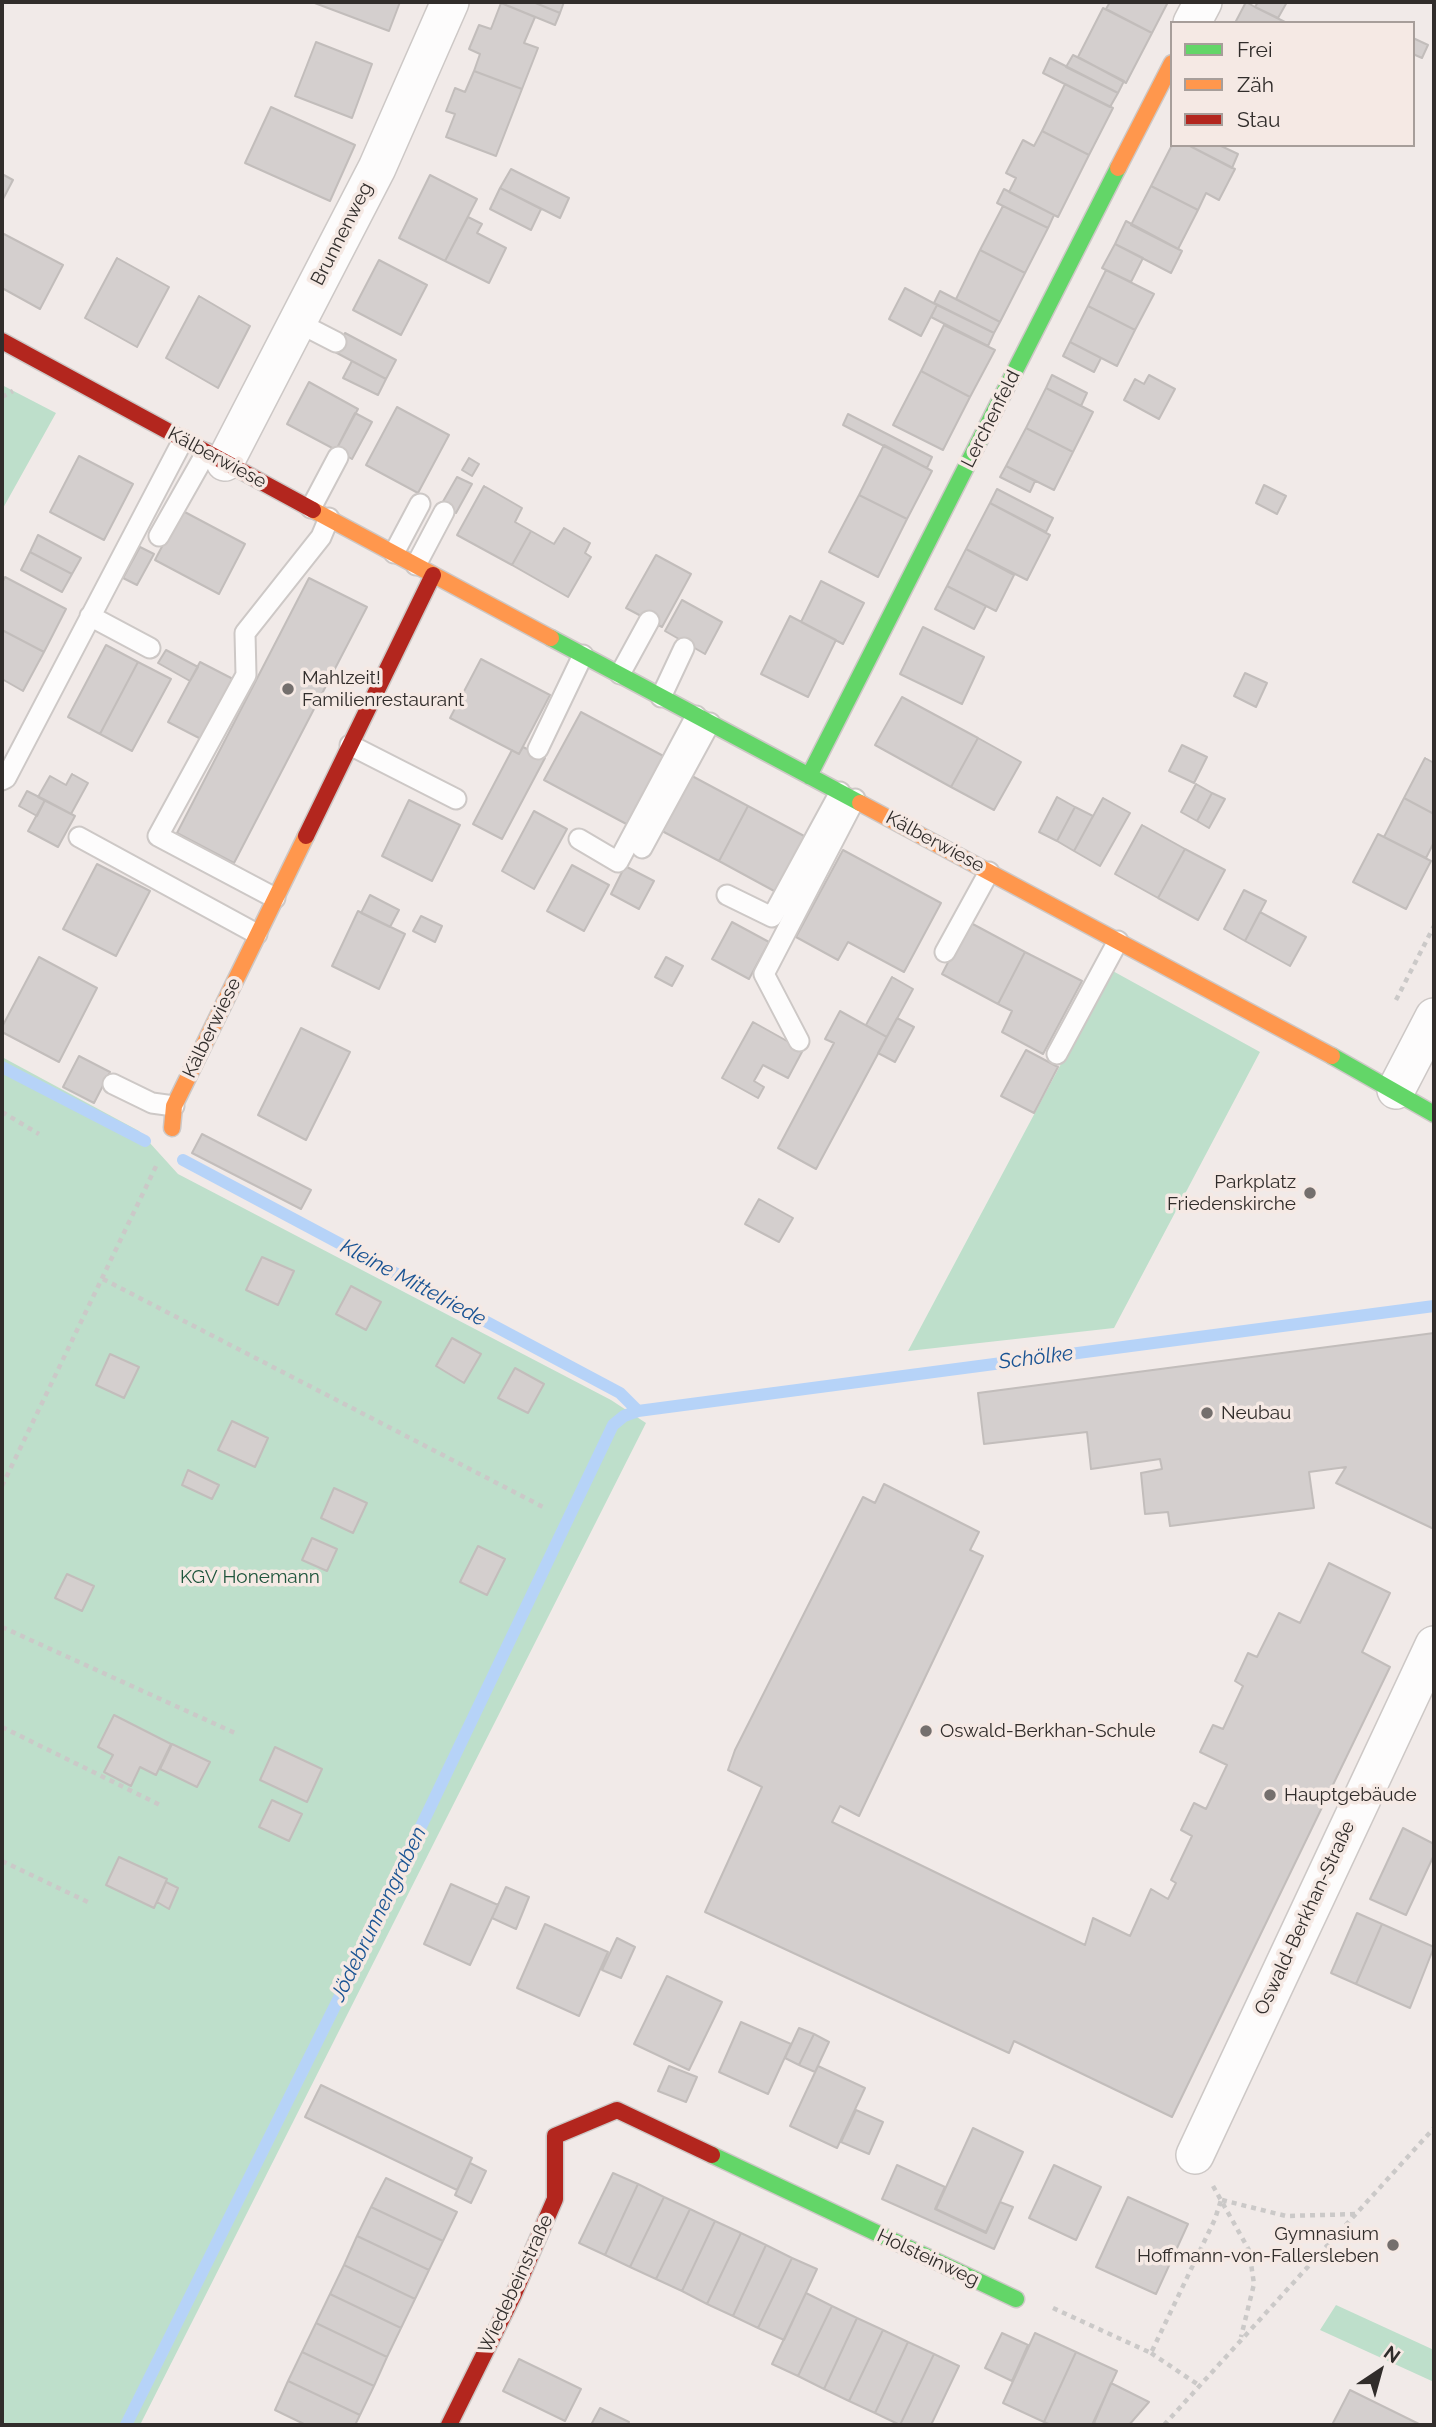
<!DOCTYPE html>
<html>
<head>
<meta charset="utf-8">
<style>
  body { margin:0 }
  #map { position:relative; width:1436px; height:2427px; overflow:hidden; background:#f1eae8; font-family:Raleway,sans-serif }
  canvas { display:block }
  .frame { position:absolute; inset:0; border:4px solid #312d2b; pointer-events:none }
  .legend { position:absolute; left:1170px; top:21px; width:245px; height:126px; box-sizing:border-box; background:#f5e9e4; border:2px solid #a79e9a; margin:0; padding:9px 12px; list-style:none; font-size:21px; color:#312d2b }
  .legend li { display:flex; align-items:center; gap:14px; height:35px }
  .legend b { width:35px; border:2px solid #a79e9a }
  .north { position:absolute; left:1345px; top:2336px; width:70px; height:70px; -webkit-text-stroke:5px #f5e9e4; paint-order:stroke; rotate:36deg; font-size:19px; font-weight:700; line-height:28px; text-align:center; color:#312d2b }
  .north::after { content:''; display:block; margin:auto; width:24px; height:32px; background:#312d2b; clip-path:polygon(50% 0,100% 100%,50% 72%,0 100%) }
</style>
</head>
<body>
<div id="map">
<canvas width="1436" height="2427"></canvas>
<div class="frame"></div>
<ul class="legend">
<li><b style="height:9px;background:#63d668"></b>Frei</li>
<li><b style="height:9px;background:#ff974d"></b>Zäh</li>
<li><b style="height:9px;background:#b3261e"></b>Stau</li>
</ul>
<div class="north">N</div>
</div>
<script>
const ctx = document.querySelector('canvas').getContext('2d');
ctx.lineJoin = 'round';
function paint(path, color) { ctx.fillStyle = color; ctx.fill(path, 'evenodd'); }
const poly = rows => new Path2D(rows.map(r => 'M' + r).join(''));
function stroke(path, color, width, dash) { ctx.strokeStyle = color; ctx.lineWidth = width; ctx.lineCap = dash ? 'butt' : 'round'; ctx.setLineDash(dash || []); ctx.stroke(path); }
function drawText(font, color, halo, rows, align = 'center') {
  ctx.font = font + ' Raleway,sans-serif'; ctx.lineWidth = 7; ctx.setLineDash([]); ctx.textBaseline = 'middle'; ctx.strokeStyle = halo; ctx.fillStyle = color; for (const [text, x, y, turn = 0] of rows) {
    ctx.save(); ctx.translate(x, y); ctx.rotate((+turn || 0) * Math.PI / 180); ctx.textAlign = isNaN(turn) ? turn : align; if (halo) ctx.strokeText(text, 0, 0); ctx.fillText(text, 0, 0); ctx.restore();
  }
}
const green = poly([
  [2,385,56,413,2,510],
  [1111,970,1260,1052,1114,1328,908,1351],
  [2,1057,139,1131,178,1174,611,1400,646,1423,140,2425,2,2425],
  [1336,2305,1434,2350,1434,2382,1320,2330]
]);
const stream = poly([
  [2,1067,145,1141],
  [183,1160,620,1393,638,1411],
  [126,2425,339,1998,613,1425,624,1416,638,1411,1434,1306]
]);
const building = poly([
  [312,2,400,2,389,31,312,2],
  [507,2,533,2,560,13,555,25,506,5,507,2],
  [533,2,564,2,560,13,533,2],
  [1110,2,1168,2,1152,33,1106,9,1110,2],
  [1246,2,1255,7,1287,23,1235,23,1246,2],
  [1258,2,1287,2,1278,18,1255,7,1258,2],
  [501,3,535,17,524,43,538,48,522,89,474,71,480,54,469,49,479,25,491,29,501,3],
  [1103,8,1152,33,1126,83,1078,57,1103,8],
  [1413,38,1428,45,1422,58,1413,54,1413,38],
  [316,42,372,64,352,118,295,96,316,42],
  [1073,55,1124,81,1118,93,1066,67,1073,55],
  [1050,58,1118,93,1110,107,1043,73,1050,58],
  [474,71,522,89,496,156,446,137,455,114,446,111,455,88,465,92,474,71],
  [1065,84,1113,108,1089,155,1042,131,1065,84],
  [271,107,355,145,330,201,245,163,271,107],
  [1042,131,1089,155,1058,217,1009,192,1016,178,1006,173,1023,140,1034,146,1042,131],
  [1172,145,1188,145,1235,169,1219,200,1206,193,1198,210,1151,186,1172,145],
  [1188,145,1219,145,1238,154,1232,168,1188,145],
  [511,169,569,198,560,218,500,188,511,169],
  [2,174,13,180,2,201,2,174],
  [430,175,477,199,445,261,399,238,430,175],
  [1151,186,1198,210,1178,249,1131,225,1151,186],
  [500,188,541,209,531,230,490,209,500,188],
  [1004,189,1054,215,1048,228,997,203,1004,189],
  [1003,206,1048,228,1025,273,980,250,1003,206],
  [468,217,482,224,477,233,506,248,489,283,445,261,468,217],
  [1126,221,1182,251,1171,273,1115,244,1126,221],
  [2,233,63,265,40,309,2,288,2,233],
  [1115,244,1143,258,1131,282,1102,268,1115,244],
  [980,250,1025,273,1000,322,956,299,980,250],
  [117,258,169,287,137,347,85,318,117,258],
  [379,260,427,285,401,335,353,310,379,260],
  [1106,270,1154,294,1135,330,1088,306,1106,270],
  [905,288,937,305,921,336,889,319,905,288],
  [940,291,1000,322,994,333,934,303,940,291],
  [199,296,250,326,218,388,166,358,199,296],
  [937,305,994,333,988,346,931,317,937,305],
  [1088,306,1135,330,1117,366,1070,342,1088,306],
  [944,325,995,350,970,397,921,371,944,325],
  [345,333,396,360,386,379,335,352,345,333],
  [1070,342,1101,358,1094,372,1063,356,1070,342],
  [352,361,386,379,378,395,343,378,352,361],
  [921,371,970,397,943,450,893,425,921,371],
  [1052,375,1087,393,1081,406,1046,388,1052,375],
  [1149,375,1175,389,1159,419,1124,400,1135,379,1144,384,1149,375],
  [309,382,358,409,336,450,287,424,309,382],
  [1046,388,1093,412,1073,452,1026,428,1046,388],
  [397,407,449,435,418,493,366,465,397,407],
  [355,413,372,422,352,459,336,450,355,413],
  [848,414,932,457,927,468,843,425,848,414],
  [1026,428,1073,452,1054,490,1006,466,1026,428],
  [884,445,932,471,907,519,859,495,884,445],
  [79,456,133,484,104,540,50,512,79,456],
  [469,458,479,464,472,476,462,470,469,458],
  [1006,466,1035,481,1030,492,1000,477,1006,466],
  [457,477,472,484,456,513,441,505,457,477],
  [1264,485,1286,496,1277,514,1256,503,1264,485],
  [484,486,522,508,515,522,531,531,512,565,457,535,484,486],
  [997,489,1053,518,1046,532,990,503,997,489],
  [859,495,907,519,878,577,829,552,859,495],
  [990,503,1050,535,1027,580,966,549,990,503],
  [181,510,245,544,219,594,155,560,181,510],
  [564,528,590,543,585,553,591,557,568,597,512,565,531,531,554,544,564,528],
  [38,535,81,558,72,574,30,552,38,535],
  [140,547,154,554,137,585,123,578,140,547],
  [966,549,1014,575,996,611,947,586,966,549],
  [30,552,72,574,62,592,21,570,30,552],
  [656,555,691,574,662,627,626,608,656,555],
  [5,577,66,609,44,652,2,630,2,583,5,577],
  [309,578,367,607,234,863,177,833,309,578],
  [821,581,864,603,843,644,801,622,821,581],
  [947,586,986,606,974,629,935,609,947,586],
  [682,600,722,622,705,654,665,631,682,600],
  [790,616,836,640,808,697,761,674,790,616],
  [923,627,984,657,962,704,900,674,923,627],
  [2,630,44,652,23,691,2,679,2,630],
  [106,645,138,662,100,734,68,717,106,645],
  [166,650,198,667,190,681,158,663,166,650],
  [481,659,550,695,519,754,450,718,481,659],
  [138,662,171,679,132,751,100,734,138,662],
  [200,662,233,679,201,739,168,722,200,662],
  [1245,673,1267,683,1256,707,1234,696,1245,673],
  [902,697,978,738,951,787,875,745,902,697],
  [581,712,669,759,632,827,544,780,581,712],
  [978,738,1021,762,994,810,951,787,978,738],
  [1182,745,1207,757,1194,783,1169,771,1182,745],
  [523,747,545,758,502,839,473,824,512,750,519,754,523,747],
  [1425,758,1434,763,1434,814,1404,798,1425,758],
  [72,774,88,783,71,814,38,797,50,776,66,785,72,774],
  [692,776,748,806,719,861,662,831,692,776],
  [1196,784,1212,793,1197,821,1181,812,1196,784],
  [27,791,45,800,37,816,19,806,27,791],
  [1212,793,1225,799,1209,828,1197,821,1212,793],
  [1057,797,1075,807,1057,841,1039,832,1057,797],
  [1103,798,1130,813,1100,866,1074,851,1103,798],
  [1404,798,1434,814,1434,842,1426,858,1384,837,1404,798],
  [45,800,75,816,58,847,28,831,45,800],
  [409,800,460,825,432,881,382,856,409,800],
  [748,806,806,837,776,892,719,861,748,806],
  [1075,807,1093,816,1074,851,1057,841,1075,807],
  [534,811,567,829,534,889,502,871,534,811],
  [1142,825,1185,849,1158,898,1115,874,1142,825],
  [1378,834,1431,861,1406,909,1353,882,1378,834],
  [1185,849,1225,870,1198,920,1158,898,1185,849],
  [843,850,941,903,904,972,848,942,838,960,796,937,843,850],
  [97,864,150,891,116,956,63,929,97,864],
  [572,865,609,885,584,931,547,911,572,865],
  [625,866,654,881,639,909,611,894,625,866],
  [1244,890,1266,901,1245,941,1224,929,1244,890],
  [370,895,399,910,390,927,361,913,370,895],
  [358,911,405,934,379,989,332,966,358,911],
  [1260,912,1306,937,1290,966,1245,941,1260,912],
  [421,916,442,926,435,942,413,931,421,916],
  [732,922,769,942,749,979,712,959,732,922],
  [969,922,1025,952,998,1004,942,974,969,922],
  [1025,952,1082,981,1043,1054,1002,1032,1012,1011,998,1004,1025,952],
  [39,957,97,988,59,1062,2,1032,2,1027,39,957],
  [666,957,683,966,672,986,655,977,666,957],
  [892,977,913,989,887,1037,866,1025,892,977],
  [840,1011,887,1037,816,1169,778,1148,834,1043,825,1039,840,1011],
  [897,1018,914,1027,895,1062,878,1053,897,1018],
  [753,1022,803,1050,788,1078,763,1065,754,1081,764,1087,758,1098,722,1078,753,1022],
  [301,1028,350,1052,306,1140,258,1115,301,1028],
  [1026,1050,1058,1067,1034,1113,1001,1096,1026,1050],
  [79,1056,110,1072,94,1103,63,1087,79,1056],
  [202,1134,311,1190,301,1209,192,1153,202,1134],
  [759,1199,793,1218,779,1242,745,1224,759,1199],
  [262,1257,294,1271,278,1305,246,1290,262,1257],
  [351,1286,381,1302,366,1330,336,1314,351,1286],
  [1434,1333,1434,1529,1336,1483,1346,1467,1309,1472,1314,1508,1170,1526,1168,1512,1145,1514,1141,1473,1162,1469,1160,1459,1091,1469,1087,1432,984,1444,978,1393,1434,1333],
  [452,1338,481,1354,464,1383,436,1366,452,1338],
  [110,1354,139,1367,124,1398,96,1385,110,1354],
  [515,1368,544,1384,528,1413,498,1398,515,1368],
  [232,1421,268,1438,255,1467,218,1450,232,1421],
  [188,1470,219,1485,212,1499,182,1485,188,1470],
  [884,1484,979,1532,970,1550,983,1556,859,1816,840,1806,832,1822,1085,1945,1093,1918,1130,1936,1151,1889,1168,1899,1176,1883,1171,1880,1192,1836,1181,1830,1194,1803,1206,1809,1227,1765,1200,1752,1213,1725,1223,1729,1243,1686,1235,1681,1248,1653,1257,1657,1279,1613,1300,1623,1329,1563,1390,1593,1362,1652,1390,1667,1172,2117,1014,2041,1009,2053,705,1912,762,1787,728,1770,735,1750,863,1497,875,1503,884,1484],
  [334,1488,367,1503,353,1533,321,1518,334,1488],
  [312,1538,337,1549,327,1571,302,1560,312,1538],
  [478,1546,505,1559,487,1595,460,1582,478,1546],
  [67,1574,94,1586,82,1611,55,1598,67,1574],
  [114,1715,171,1744,156,1775,140,1767,131,1786,104,1772,113,1755,98,1747,114,1715],
  [172,1744,210,1762,197,1787,160,1769,172,1744],
  [275,1747,322,1769,307,1802,260,1780,275,1747],
  [272,1800,302,1814,289,1841,259,1827,272,1800],
  [1403,1828,1434,1844,1434,1855,1406,1915,1370,1899,1403,1828],
  [119,1857,167,1879,154,1908,106,1885,119,1857],
  [166,1882,178,1888,169,1909,157,1902,166,1882],
  [451,1884,498,1905,470,1965,424,1944,451,1884],
  [506,1887,529,1897,516,1929,492,1918,506,1887],
  [1357,1913,1382,1924,1356,1984,1331,1973,1357,1913],
  [545,1924,608,1952,579,2016,517,1988,545,1924],
  [1382,1924,1434,1947,1410,2008,1356,1984,1382,1924],
  [617,1938,635,1947,621,1978,602,1970,617,1938],
  [667,1976,722,2002,689,2070,634,2044,667,1976],
  [741,2022,791,2044,768,2094,719,2072,741,2022],
  [799,2028,814,2034,799,2065,785,2058,799,2028],
  [814,2034,829,2042,815,2072,799,2065,814,2034],
  [669,2066,697,2077,686,2102,658,2091,669,2066],
  [818,2066,865,2088,837,2148,790,2126,818,2066],
  [321,2085,472,2158,457,2190,305,2117,321,2085],
  [856,2110,883,2122,869,2154,841,2142,856,2110],
  [973,2128,1023,2152,986,2232,936,2209,973,2128],
  [470,2163,486,2171,471,2203,455,2195,470,2163],
  [897,2165,945,2187,935,2209,986,2233,1000,2202,1013,2207,994,2249,882,2199,897,2165],
  [1054,2165,1101,2187,1076,2240,1029,2218,1054,2165],
  [613,2173,638,2184,605,2255,579,2243,613,2173],
  [386,2178,457,2212,443,2241,371,2207,386,2178],
  [638,2184,664,2197,630,2267,605,2255,638,2184],
  [664,2197,690,2209,656,2279,630,2267,664,2197],
  [1128,2197,1188,2224,1156,2294,1096,2267,1128,2197],
  [371,2207,443,2241,429,2270,357,2236,371,2207],
  [690,2209,715,2221,682,2291,656,2279,690,2209],
  [715,2221,741,2233,707,2304,682,2291,715,2221],
  [741,2233,766,2245,733,2316,707,2304,741,2233],
  [357,2236,429,2270,415,2299,344,2265,357,2236],
  [766,2245,792,2258,758,2328,733,2316,766,2245],
  [792,2258,817,2269,784,2340,758,2328,792,2258],
  [344,2265,415,2299,401,2328,330,2294,344,2265],
  [806,2293,832,2306,798,2376,772,2364,806,2293],
  [330,2294,401,2328,387,2357,316,2323,330,2294],
  [832,2306,857,2318,824,2389,798,2376,832,2306],
  [857,2318,883,2330,849,2401,824,2389,857,2318],
  [316,2323,387,2357,374,2386,302,2352,316,2323],
  [883,2330,908,2342,875,2413,849,2401,883,2330],
  [1002,2333,1028,2345,1012,2381,985,2368,1002,2333],
  [1035,2333,1076,2352,1044,2422,1003,2403,1035,2333],
  [908,2342,934,2354,900,2425,875,2413,908,2342],
  [302,2352,374,2386,360,2415,288,2381,302,2352],
  [1076,2352,1117,2371,1092,2425,1051,2425,1044,2422,1076,2352],
  [934,2354,959,2366,931,2425,900,2425,934,2354],
  [519,2359,581,2389,565,2421,503,2391,519,2359],
  [288,2381,360,2415,355,2425,306,2425,275,2410,288,2381],
  [1111,2383,1149,2402,1129,2425,1099,2425,1094,2423,1111,2383],
  [1350,2390,1421,2425,1332,2425,1350,2390],
  [600,2408,629,2422,628,2425,591,2425,600,2408]
]);
const path = poly([
  [2,397,13,391],
  [1396,1000,1434,926],
  [2,1112,39,1134],
  [103,1279,545,1508],
  [2,1486,158,1162],
  [2,1627,235,1733],
  [2,1727,162,1806],
  [2,1861,92,1904],
  [1213,2186,1249,2250,1254,2284,1241,2337],
  [1222,2200,1286,2216,1358,2214],
  [1053,2308,1151,2353,1215,2219,1221,2200],
  [1151,2353,1200,2386],
  [1164,2425,1434,2128]
]);
const lane = poly([
  [297,322,336,342],
  [311,508,338,457],
  [159,536,206,453],
  [394,553,420,504],
  [416,565,444,512],
  [90,616,150,648],
  [620,674,649,621],
  [661,697,684,648],
  [350,745,456,799],
  [538,749,583,655],
  [2,780,6,778,183,440],
  [79,837,257,934],
  [579,839,618,862,696,716],
  [642,848,710,723],
  [727,895,772,917,840,792],
  [275,898,158,836,246,675,245,633,321,537,329,518],
  [945,952,989,872],
  [799,1041,764,974,855,799],
  [1057,1054,1118,941],
  [113,1084,152,1103,174,1106]
]);
const street = poly([
  [1192,23,1203,2],
  [225,462,377,168,450,2],
  [1396,1090,1434,1017],
  [1195,2155,1434,1645]
]);
const fast = poly([
  [551,638,860,803],
  [809,776,1118,168],
  [1332,1056,1434,1114],
  [712,2155,1016,2299]
]);
const slow = poly([
  [1118,168,1172,63],
  [313,510,551,638],
  [860,803,1332,1056],
  [172,1128,174,1106,306,836]
]);
const jam = poly([
  [2,341,313,510],
  [306,836,433,575],
  [449,2425,513,2296,555,2199,555,2136,617,2110,712,2155]
]);
const markers = [
  [288,689,7,"#746f6d"],
  [1310,1193,7,"#746f6d"],
  [1207,1413,7,"#746f6d"],
  [926,1731,7,"#746f6d"],
  [1270,1795,7,"#746f6d"],
  [1393,2245,7,"#746f6d"]
];
const streetNames = [
  ["Brunnenweg",342,234,-63],
  ["Lerchenfeld",991,419,-63],
  ["Kälberwiese",217,458,28],
  ["Kälberwiese",935,842,28],
  ["Kälberwiese",212,1028,-64],
  ["Oswald-Berkhan-Straße",1305,1918,-65],
  ["Holsteinweg",928,2258,25],
  ["Wiedebeinstraße",516,2284,-65]
];
const poiNames = [
  ["Mahlzeit!",302,678],
  ["Familienrestaurant",302,700],
  ["Parkplatz",1296,1182,"right"],
  ["Friedenskirche",1296,1204,"right"],
  ["Neubau",1221,1413],
  ["Oswald-Berkhan-Schule",940,1731],
  ["Hauptgebäude",1284,1795],
  ["Gymnasium",1379,2234,"right"],
  ["Hoffmann-von-Fallersleben",1379,2256,"right"]
];
const parkNames = [
  ["KGV Honemann",250,1577]
];
const waterNames = [
  ["Kleine Mittelriede",413,1283,28],
  ["Schölke",1036,1358,-7],
  ["Jödebrunnengraben",379,1914,-64]
];
paint(green, '#bedfcb');
stroke(stream, '#b6d3f8', 12);
paint(building, '#d4cfce');
stroke(building, '#c2bdbb', 2);
stroke(lane, '#cdc8c6', 23);
stroke(street, '#cdc8c6', 40);
stroke(fast, '#cdc8c6', 19);
stroke(slow, '#cdc8c6', 19);
stroke(jam, '#cdc8c6', 19);
stroke(path, '#cbc9c8', 4.5, [5, 5]);
stroke(lane, '#fdfcfc', 19);
stroke(street, '#fdfcfc', 37);
stroke(fast, '#63d668', 16);
stroke(slow, '#ff974d', 16);
stroke(jam, '#b3261e', 16);
for (const [x, y, r, color] of markers) { const dot = new Path2D(); dot.arc(x, y, r, 0, 2 * Math.PI); ctx.fillStyle = color; ctx.fill(dot); stroke(dot, '#f5e9e4', 2.5); }
drawText('19px', '#312d2b', '#f5e9e4', streetNames);
drawText('19px', '#312d2b', '#f5e9e4', poiNames, 'left');
drawText('19px', '#1e553c', '#f5e9e4', parkNames);
drawText('italic 21px', '#195393', '#f5e9e4', waterNames);
</script>
</body>
</html>
